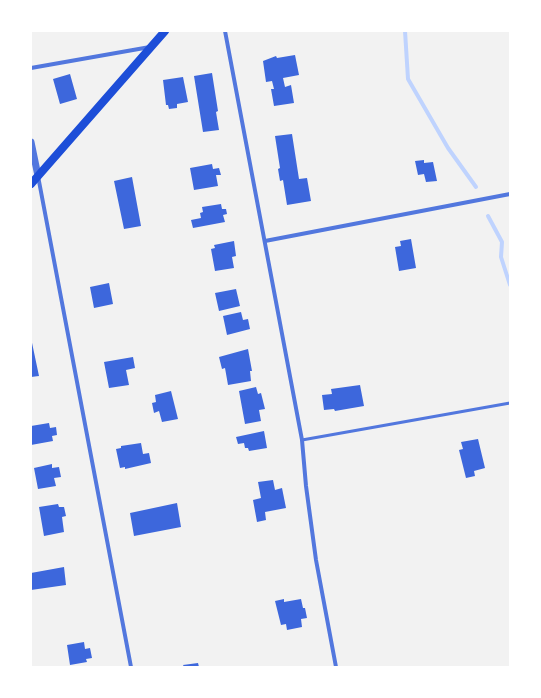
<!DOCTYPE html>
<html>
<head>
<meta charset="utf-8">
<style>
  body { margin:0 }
  #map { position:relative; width:541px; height:698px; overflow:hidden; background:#f2f2f2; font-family:Signika,sans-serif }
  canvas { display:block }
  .frame { position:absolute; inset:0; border:32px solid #fff; pointer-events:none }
</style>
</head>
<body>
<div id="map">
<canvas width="541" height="698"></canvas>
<div class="frame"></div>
</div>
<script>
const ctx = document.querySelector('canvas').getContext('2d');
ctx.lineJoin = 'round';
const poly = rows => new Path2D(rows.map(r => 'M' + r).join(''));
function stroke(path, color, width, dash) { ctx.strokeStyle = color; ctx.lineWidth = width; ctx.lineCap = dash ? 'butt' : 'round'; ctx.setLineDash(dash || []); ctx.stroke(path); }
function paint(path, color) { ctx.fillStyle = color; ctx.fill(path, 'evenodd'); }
const stream = poly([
  [405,31,408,79,448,148,476,187],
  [488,216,502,242,501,257,510,285]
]);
const building = poly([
  [295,55,299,75,283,78,285,87,291,85,294,103,274,106,271,89,274,89,272,81,266,82,263,61,276,56,277,58],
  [212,73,218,111,216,112,219,130,203,132,194,76],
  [70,74,77,99,60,104,53,79],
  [183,77,188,102,177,104,177,108,169,109,168,105,166,105,163,80],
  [292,134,299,179,307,178,311,201,287,205,283,180,280,181,278,169,280,168,275,136],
  [424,160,424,163,433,162,437,181,426,182,424,174,418,175,415,161],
  [212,164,213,169,219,168,221,175,216,175,218,186,194,190,190,168],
  [132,177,141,226,124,229,114,181],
  [221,204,222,209,226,209,227,214,223,215,225,222,193,228,191,220,201,218,200,213,203,212,202,207],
  [411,239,416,268,399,271,395,247,401,246,400,241],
  [234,241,236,256,232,257,234,268,215,271,211,249,215,248,214,245],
  [109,283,113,304,94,308,90,287],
  [236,289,240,306,219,311,215,293],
  [241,312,243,320,248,319,250,329,227,335,223,316],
  [31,338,39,376,31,377],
  [248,349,252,371,250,371,251,381,228,385,225,368,222,369,219,357],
  [133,357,135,368,126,370,129,385,109,388,104,362],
  [360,385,364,406,335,411,334,409,324,410,322,395,332,394,331,389],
  [256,387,258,394,261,393,265,409,259,410,261,421,245,424,239,391],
  [171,391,178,419,162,422,159,411,154,413,152,403,156,402,155,395],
  [49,423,50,428,56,427,57,435,52,436,53,441,31,445,31,426],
  [264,431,267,448,249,451,248,448,245,448,244,443,238,444,236,437],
  [478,439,485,468,474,471,475,476,466,478,459,450,463,449,461,442],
  [141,443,143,454,149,453,151,463,125,469,125,467,120,468,116,449,121,448,121,446],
  [52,464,52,468,59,467,61,477,54,478,56,486,38,489,34,468],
  [273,480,275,490,282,488,286,508,265,512,266,520,257,522,253,500,261,498,258,482],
  [177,503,181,527,134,536,130,513],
  [58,504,59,507,64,507,66,516,62,517,64,532,44,536,39,507],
  [64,567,66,585,31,590,31,573],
  [284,599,284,602,301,599,303,608,305,608,307,618,301,619,302,627,287,630,286,624,281,625,275,601],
  [84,642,85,649,90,648,92,658,86,659,87,662,70,665,67,645],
  [198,663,199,667,184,667,183,665]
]);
const service = poly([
  [302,440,510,403]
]);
const minor = poly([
  [225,31,302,440,306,486,316,560,336,667],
  [31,68,150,47],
  [38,176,131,667],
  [265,241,510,194]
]);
const tertiary = poly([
  [31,142,38,176]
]);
const secondary = poly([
  [31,184,165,31]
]);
stroke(stream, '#bfd3fe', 4);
paint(building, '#3d67dc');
stroke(service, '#5277de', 3);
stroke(minor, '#5277de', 4);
stroke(tertiary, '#5277de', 7);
stroke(secondary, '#1d4ed8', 8);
</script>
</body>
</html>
